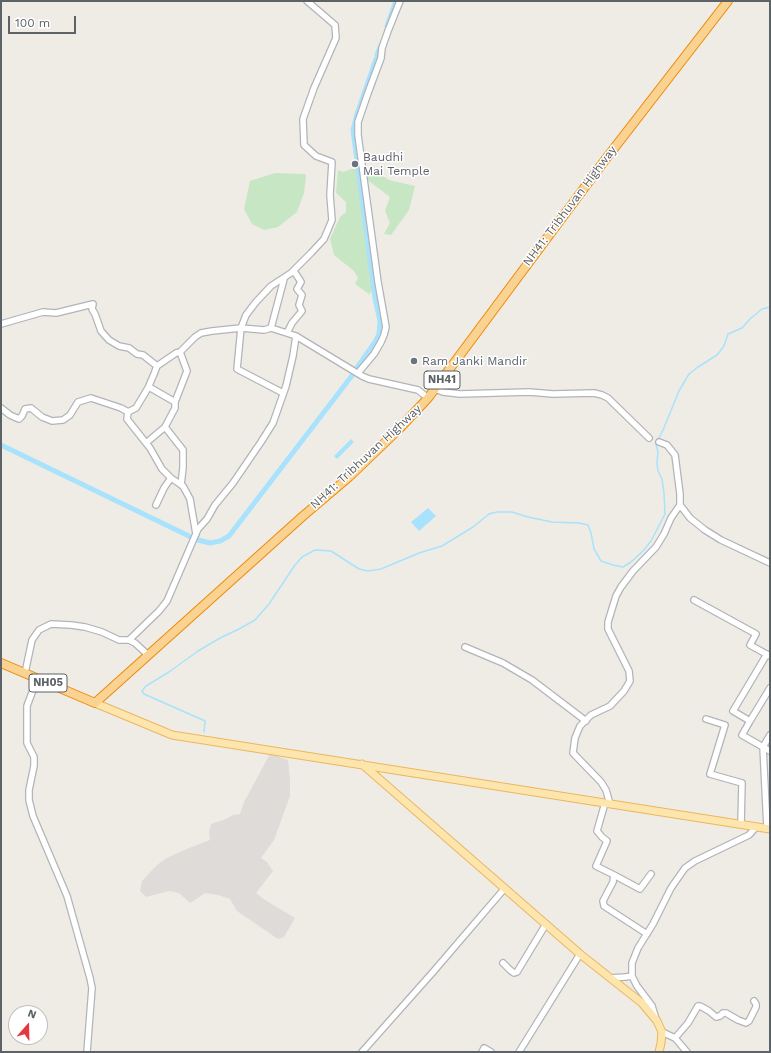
<!DOCTYPE html>
<html>
<head>
<meta charset="utf-8">
<style>
  body { margin:0 }
  #map { position:relative; width:771px; height:1053px; overflow:hidden; background:#efece6; font-family:"Work Sans",sans-serif }
  canvas { display:block }
  .frame { position:absolute; inset:0; border:2px solid #5d6266; pointer-events:none }
  .north { position:absolute; left:8px; top:1005px; width:40px; height:40px; box-sizing:border-box; background:#fff; border:1px solid #bec0c2; border-radius:50%; rotate:20deg; font-size:11px; font-weight:700; line-height:16px; text-align:center; color:#5d6266 }
  .north::after { content:''; display:block; margin:auto; width:14px; height:18px; background:#e4373e; clip-path:polygon(50% 0,100% 100%,50% 72%,0 100%) }
  .scale { position:absolute; left:8px; top:16px; width:68px; height:18px; box-sizing:border-box; border:2px solid #5d6266; border-top:0; padding-left:5px; font-size:12px; line-height:14px; white-space:nowrap; color:#5d6266; -webkit-text-stroke:3px #fff; paint-order:stroke }
</style>
</head>
<body>
<div id="map">
<canvas width="771" height="1053"></canvas>
<div class="frame"></div>
<div class="north">N</div>
<div class="scale">100 m</div>
</div>
<script>
const ctx = document.querySelector('canvas').getContext('2d');
ctx.lineJoin = 'round';
function paint(path, color) { ctx.fillStyle = color; ctx.fill(path, 'evenodd'); }
const poly = rows => new Path2D(rows.map(r => 'M' + r).join(''));
function stroke(path, color, width, dash) { ctx.strokeStyle = color; ctx.lineWidth = width; ctx.lineCap = dash ? 'butt' : 'round'; ctx.setLineDash(dash || []); ctx.stroke(path); }
function drawText(font, color, halo, rows, align = 'center') {
  ctx.font = font + ' "Work Sans",sans-serif'; ctx.lineWidth = 3; ctx.setLineDash([]); ctx.textBaseline = 'middle'; ctx.strokeStyle = halo; ctx.fillStyle = color; for (const [text, x, y, turn = 0] of rows) {
    ctx.save(); ctx.translate(x, y); ctx.rotate((+turn || 0) * Math.PI / 180); ctx.textAlign = isNaN(turn) ? turn : align; if (halo) ctx.strokeText(text, 0, 0); ctx.fillText(text, 0, 0); ctx.restore();
  }
}
const industrial = poly([
  [270,754,274,755,288,760,290,779,290,796,274,840,261,858,267,862,273,871,256,893,265,900,295,918,284,937,278,939,237,911,230,899,218,895,205,893,190,903,179,893,169,891,146,897,140,891,142,881,157,865,167,858,184,850,210,840,209,832,211,824,226,819,233,815,240,814,244,802]
]);
const green = poly([
  [370,166,381,175,389,180,415,186,409,210,391,235,384,234,390,223,385,211,390,197,366,179],
  [351,169,359,169,375,288,369,294,355,284,358,278,354,271,334,255,330,239,340,217,346,212,346,202,336,193,338,170,343,172],
  [275,173,305,174,306,176,304,193,297,212,278,227,264,230,252,224,244,209,250,181]
]);
const water = poly([
  [351,439,354,442,337,459,334,456],
  [428,508,436,516,419,531,411,522]
]);
const stream = poly([
  [204,732,205,721,144,694,142,691,146,686,169,672,198,651,220,638,239,629,255,620,269,604,295,565,302,557,315,550,331,551,359,569,368,571,381,569,419,553,442,546,473,527,489,514,497,512,512,512,528,517,552,522,579,523,588,525,591,533,594,549,601,561,613,565,623,567,631,562,643,551,651,541,665,514,664,493,662,479,658,471,657,463,658,452,656,444,663,430,679,391,689,374,698,367,717,355,724,346,728,334,742,328,750,319,762,309,770,307]
]);
const canal = poly([
  [387,26,396,1],
  [377,55,381,45],
  [356,369,375,342,379,334,380,321,375,298,353,130,357,114,376,59],
  [1,445,193,538],
  [198,540,210,543,220,541,229,536,354,373]
]);
const minor = poly([
  [1,324,43,312,56,313,93,304,92,309,95,314,101,331,109,340,119,346,129,348,137,354,143,355,157,366,176,353,180,352,195,337,201,333,212,331,241,328,264,330,271,328,296,336,362,376,369,379,418,390,428,398],
  [271,328,284,279],
  [287,333,292,323,302,311,299,305,302,295,297,289,301,282,294,271],
  [157,366,154,374,148,388,136,408,128,412,127,419,150,448,162,469,171,478,183,486,190,499,196,534],
  [358,373,374,354,381,342,384,335,386,327,378,282,358,135,358,122,368,93,381,58,382,48,388,31,400,1],
  [149,387,175,402],
  [435,389,443,392,460,394,529,392,553,394,594,393,602,395,608,398,649,438],
  [283,393,237,369,241,328,246,315,256,302,271,286,291,273,311,253,324,239,332,220,330,195,332,162,316,156,304,145,303,119,314,88,336,38,335,25,307,1],
  [1,408,10,415,19,419,22,416,25,409,31,408,42,417,52,421,63,420,70,415,78,402,91,398,121,408,128,412],
  [165,427,183,450,183,468,181,485],
  [146,443,165,427,175,408,175,402,187,371,180,352],
  [156,505,164,488,171,478],
  [680,505,690,518,705,530,721,540,770,563],
  [694,600,756,634,750,645,770,656],
  [465,647,503,663,532,680,586,721],
  [767,654,733,711,750,721,770,688],
  [148,655,135,643,129,640,159,611,167,601,198,529,207,519,215,505,233,483,261,442,273,423,286,386,293,356,296,336],
  [25,673,32,640,39,630,51,624,71,625,85,627,102,632,119,640,129,640],
  [37,679,27,706,27,743,34,757,34,766,29,790,29,800,33,816,67,896,90,978,92,988,87,1052],
  [706,719,725,725,710,774,742,783,741,824],
  [750,721,742,735,763,747,767,828],
  [770,735,763,747,770,751],
  [605,803,597,831,602,837,607,841,596,866,614,875,613,882,603,901,604,906,647,934],
  [610,804,606,790,601,782,573,753,575,738,580,726,591,715,610,706,624,691,630,681,629,671,608,629,608,622,616,596,621,587,633,571,656,547,664,534,671,518,680,505,680,494,675,455,667,445,659,442],
  [614,875,640,889,651,874],
  [503,963,510,970,514,973,517,972,546,924],
  [611,978,625,977,632,976],
  [656,1019,652,1006,637,986,632,976,632,963,638,948,653,924,671,888,685,868,695,861,749,835,756,827],
  [662,1032,675,1038,687,1052],
  [675,1038,688,1023,698,1006,700,1006,709,1011,716,1017,720,1016,723,1013,726,1013,738,1020,746,1023,749,1021,756,1007,756,1004,754,1001],
  [362,1052,433,972,505,888],
  [482,1052,484,1048,491,1052],
  [519,1052,580,954]
]);
const major = poly([
  [95,703,172,735,770,829],
  [362,764,580,954,642,1003,657,1021,662,1032,661,1043,659,1052]
]);
const highway = poly([
  [1,663,95,703,303,516,349,477,399,429,428,398,605,160,728,1]
]);
const markers = [
  [355,164,4,"#6b7280"],
  [414,361,4,"#6b7280"]
];
const shields = [
  [442,380,36],
  [48,683,38]
];
const shieldNames = [
  ["NH41",442,380],
  ["NH05",48,683]
];
const worshipNames = [
  ["Baudhi",363,157],
  ["Mai Temple",363,171],
  ["Ram Janki Mandir",422,361]
];
const streetNames = [
  ["NH41: Tribhuvan Highway",570,206,-53],
  ["NH41: Tribhuvan Highway",366,457,-43]
];
paint(industrial, '#dedbd8');
paint(green, '#c7e6c3');
paint(water, '#a8e2fc');
stroke(stream, '#a8e2fc', 1.5);
stroke(canal, '#a8e2fc', 5);
stroke(minor, '#b1b4b8', 8);
stroke(major, '#edb560', 9);
stroke(highway, '#ee8907', 10);
stroke(minor, '#fff', 5.5);
stroke(major, '#fde6ad', 7);
stroke(highway, '#fad392', 8);
for (const [x, y, r, color] of markers) { const dot = new Path2D(); dot.arc(x, y, r, 0, 2 * Math.PI); ctx.fillStyle = color; ctx.fill(dot); stroke(dot, '#fff', 1.5); }
for (const [x, y, w] of shields) { const box = new Path2D(); box.roundRect(x - w / 2, y - 9, w, 18, 3); ctx.fillStyle = '#fff'; ctx.fill(box); stroke(box, '#5d6266', 1); }
drawText('bold 11px', '#5d6266', null, shieldNames);
drawText('12px', '#5b616d', '#fff', worshipNames, 'left');
drawText('12px', '#5d6266', '#fff', streetNames);
</script>
</body>
</html>
